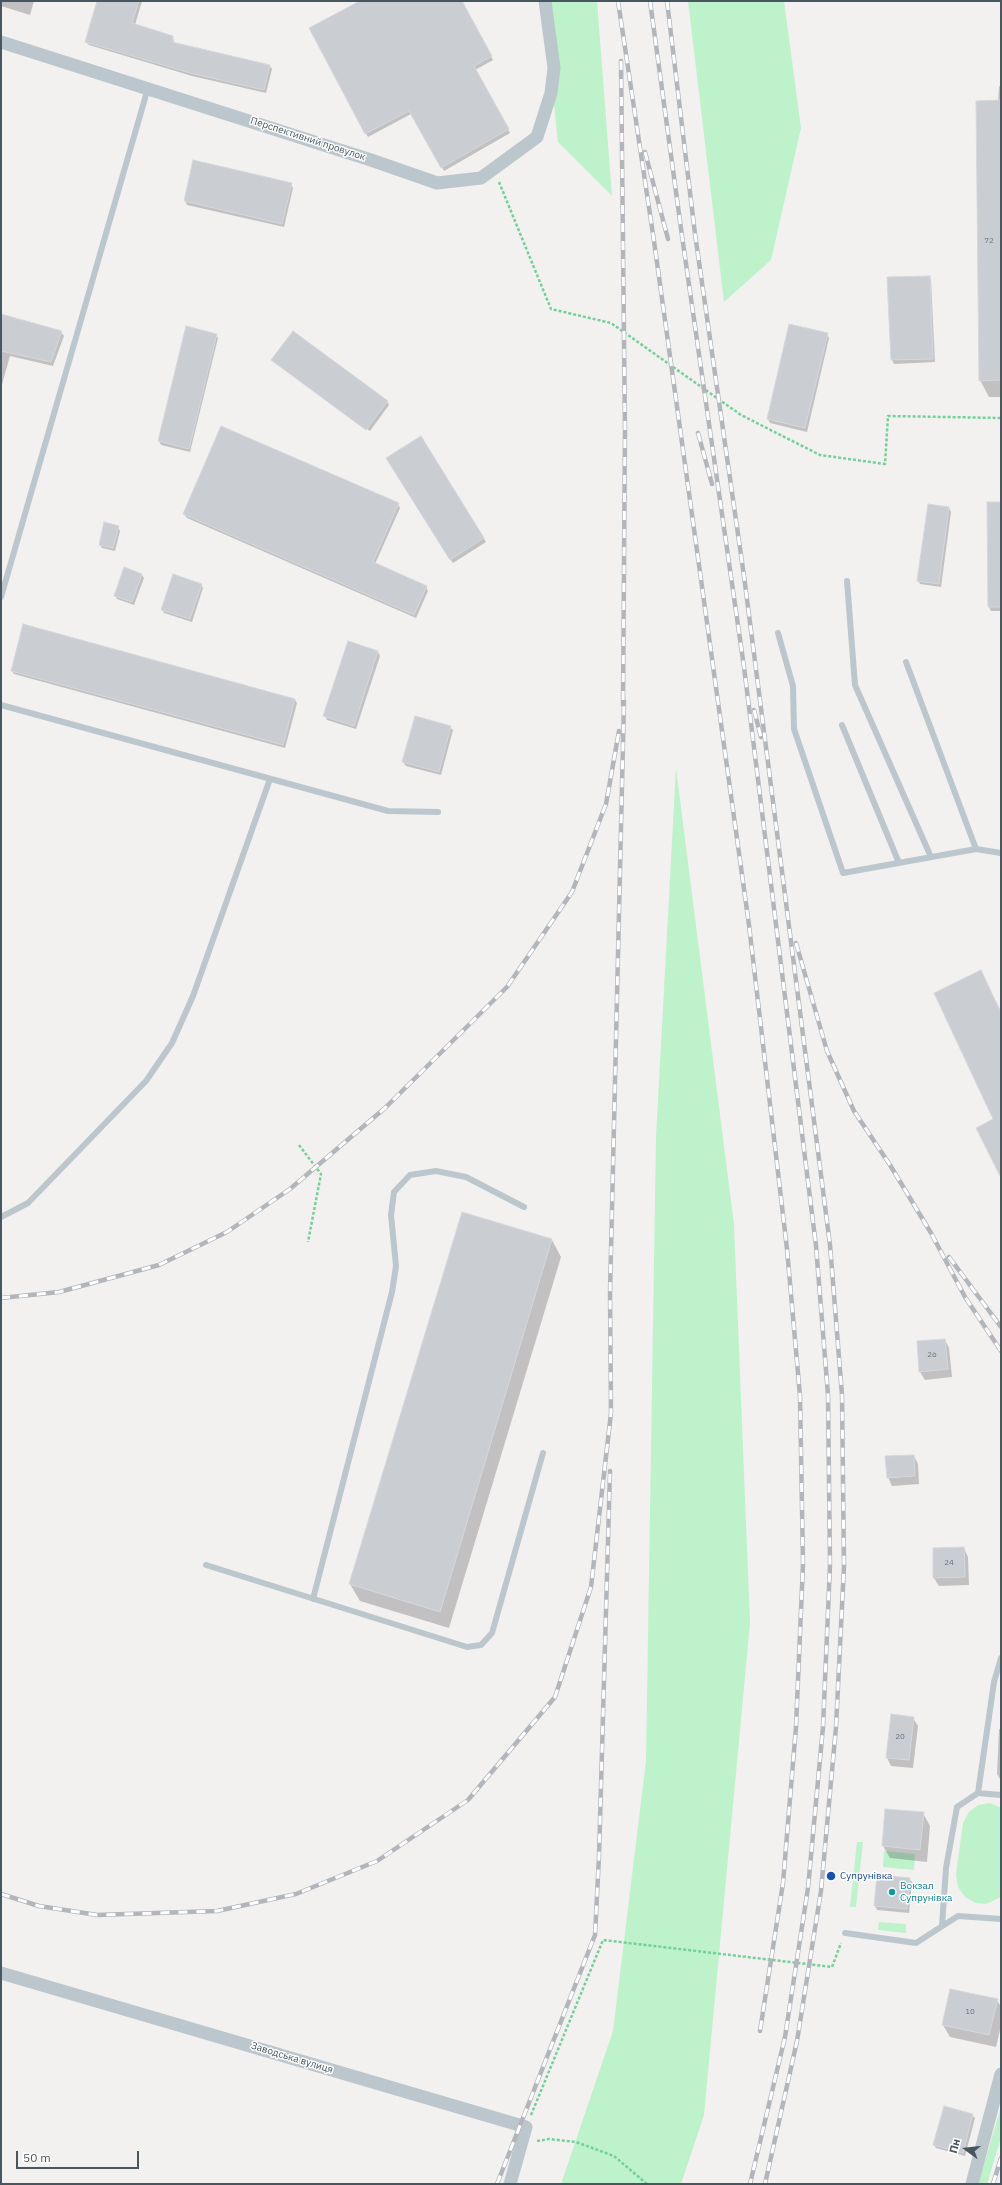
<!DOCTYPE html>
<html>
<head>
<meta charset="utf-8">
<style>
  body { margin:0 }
  #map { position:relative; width:1002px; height:2185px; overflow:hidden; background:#f3f0f0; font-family:"IBM Plex Sans",sans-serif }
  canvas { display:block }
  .frame { position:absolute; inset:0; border:2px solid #47565f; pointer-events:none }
  .north { position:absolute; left:946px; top:2129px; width:40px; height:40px; -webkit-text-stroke:3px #fff; paint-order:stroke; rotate:285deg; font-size:11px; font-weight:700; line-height:16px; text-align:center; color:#47565f }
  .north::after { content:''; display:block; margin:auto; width:14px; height:18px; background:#47565f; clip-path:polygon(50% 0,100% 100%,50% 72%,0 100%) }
  .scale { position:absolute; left:16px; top:2151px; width:123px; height:18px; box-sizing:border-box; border:2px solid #47565f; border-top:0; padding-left:5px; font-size:12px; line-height:14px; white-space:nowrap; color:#47565f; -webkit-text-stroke:3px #fff; paint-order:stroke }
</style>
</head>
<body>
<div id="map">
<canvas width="1002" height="2185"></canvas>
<div class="frame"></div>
<div class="north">Пн</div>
<div class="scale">50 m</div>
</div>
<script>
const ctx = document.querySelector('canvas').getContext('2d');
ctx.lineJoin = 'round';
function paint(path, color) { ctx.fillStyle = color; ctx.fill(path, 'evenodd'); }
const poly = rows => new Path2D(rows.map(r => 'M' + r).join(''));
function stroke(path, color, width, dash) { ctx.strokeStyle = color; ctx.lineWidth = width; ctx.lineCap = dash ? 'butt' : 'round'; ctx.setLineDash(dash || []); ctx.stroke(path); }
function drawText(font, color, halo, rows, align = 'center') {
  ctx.font = font + ' "IBM Plex Sans",sans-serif'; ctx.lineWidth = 3; ctx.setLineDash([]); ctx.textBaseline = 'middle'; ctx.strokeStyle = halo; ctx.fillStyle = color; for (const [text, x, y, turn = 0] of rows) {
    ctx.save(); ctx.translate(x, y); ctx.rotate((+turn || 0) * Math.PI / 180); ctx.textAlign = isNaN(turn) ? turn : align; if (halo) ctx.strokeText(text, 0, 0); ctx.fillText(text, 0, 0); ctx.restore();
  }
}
const green = poly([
  [543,1,597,1,612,196,558,142],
  [688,1,784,1,801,128,771,260,724,302],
  [676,768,734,1225,750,1623,704,2115,681,2184,561,2184,613,2031,646,1761,656,1137],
  [990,1803,1001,1808,1001,1897,986,1904,976,1903,965,1897,958,1887,956,1875,963,1823,969,1812,978,1805],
  [857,1842,863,1842,856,1907,850,1907],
  [884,1851,915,1854,914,1870,883,1867],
  [879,1922,906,1924,906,1933,878,1930],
  [1001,2107,1001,2138,987,2184,978,2184]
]);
const shadow = poly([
  [1,1,34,1,30,15,1,6],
  [98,1,142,1,135,25,173,36,174,43,270,66,272,69,266,93,192,76,89,45,86,42],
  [360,1,461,1,493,60,475,70,510,133,444,171,411,114,368,137,310,28],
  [999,86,1001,86,1001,397,989,397,980,380],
  [291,184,293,188,284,227,187,205,185,201],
  [929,277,931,280,935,362,894,364,892,360,888,278],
  [1,315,61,332,64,336,53,366,10,356,1,388],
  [827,334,829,338,807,432,770,423,768,419],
  [216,335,218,338,190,452,161,445,159,441],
  [273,360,387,401,389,405,370,431],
  [421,438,486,542,453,563,387,458],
  [1001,503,1001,611,991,611,989,607],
  [398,504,400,508,375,564,426,587,428,591,416,618,187,518,184,514],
  [949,508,951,512,941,587,920,584,918,580],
  [118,527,120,531,115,551,102,548,100,545],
  [142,575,144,578,134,605,117,599,115,595],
  [201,584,203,588,192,622,164,613,162,610],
  [378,652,380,656,356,729,327,720,325,716],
  [12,671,295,700,297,703,285,748,14,674],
  [450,727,453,730,441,775,406,766,403,762],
  [980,972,1001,1011,1001,1175,995,1119],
  [552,1240,561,1257,449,1628,360,1601,350,1584],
  [945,1340,949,1348,952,1377,925,1380,920,1372],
  [914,1456,918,1464,919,1484,892,1486,888,1477],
  [964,1548,968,1557,969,1585,939,1586,934,1578],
  [913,1718,918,1726,913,1768,891,1766,887,1758],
  [999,1729,1001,1729,1001,1781,997,1774],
  [923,1813,930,1826,927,1862,890,1858,883,1846],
  [878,1876,909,1879,912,1882,909,1913,877,1910,875,1906],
  [997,2000,1001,2007,1001,2026,996,2047,950,2037,943,2025],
  [972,2115,975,2118,965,2156,936,2148,934,2145]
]);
const building = poly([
  [97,1,139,1,132,23,173,36,172,42,270,65,264,90,190,73,85,42,97,1],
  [360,1,462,1,492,56,474,66,509,129,441,168,409,111,365,134,309,28,360,1],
  [1001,100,1001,380,979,381,976,101,1001,100],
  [193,160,292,183,282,224,184,201,193,160],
  [930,276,933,359,891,360,887,277,930,276],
  [1,314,62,331,51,362,1,351,1,314],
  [789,324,828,333,805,428,767,419,789,324],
  [186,326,217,334,189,449,158,441,186,326],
  [293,331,388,401,366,430,271,360,293,331],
  [221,426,399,503,373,562,427,586,414,615,183,514,221,426],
  [421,436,484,538,450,560,386,458,421,436],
  [987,502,1001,502,1001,607,988,607,987,502],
  [928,504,949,507,939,584,917,581,928,504],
  [104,522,119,526,113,548,99,545,104,522],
  [124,567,142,574,132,602,114,596,124,567],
  [173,574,202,584,190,619,161,610,173,574],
  [23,624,295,699,283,745,11,671,23,624],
  [348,641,378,651,354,726,323,716,348,641],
  [415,716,451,726,439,772,402,762,415,716],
  [981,970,1001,1013,1001,1178,976,1128,993,1119,934,993,981,970],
  [462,1212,552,1239,440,1612,349,1584,462,1212],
  [945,1339,948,1369,919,1372,917,1341,945,1339],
  [914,1455,915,1476,887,1478,885,1456,914,1455],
  [964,1547,965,1577,933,1578,933,1548,964,1547],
  [891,1714,914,1717,909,1760,886,1758,891,1714],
  [885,1809,924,1812,920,1850,882,1846,885,1809],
  [877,1875,910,1878,907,1909,874,1906,877,1875],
  [950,1989,998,1999,989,2035,942,2025,950,1989],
  [944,2106,973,2114,963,2153,933,2145,944,2106]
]);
const path = poly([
  [499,182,551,309,611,323,741,415,820,455,885,464,888,416,1001,418],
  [299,1145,321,1174,308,1242],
  [531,2115,603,1940,832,1967,841,1943],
  [537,2141,549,2139,576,2142,614,2156,647,2184]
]);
const lane = poly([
  [847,581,855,685,931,857],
  [1,597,148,88],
  [778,633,793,686,794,729,843,873,976,849,906,662],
  [1,705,388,811,438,812],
  [842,725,899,863],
  [976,849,1001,853],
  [1,1217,28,1203,146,1081,172,1043,193,996,270,779],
  [206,1565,467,1647,481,1645,492,1633,543,1453],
  [313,1599,392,1292,396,1266,391,1215,394,1192,410,1175,436,1171,466,1177,524,1207],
  [978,1793,994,1682,1001,1658],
  [942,1926,946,1868,957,1807,978,1793,1001,1795],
  [845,1933,916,1943,958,1916,1001,1919]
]);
const street = poly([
  [1,42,371,160,437,183,481,178,537,137,551,93,554,68,545,1],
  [1,1973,526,2127,510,2184],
  [972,2184,1001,2074]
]);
const rail = poly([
  [618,1,654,241,749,925,787,1249,800,1396,803,1564,796,1727,783,1883,760,2031],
  [650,1,682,236,744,667,816,1246,828,1395,830,1565,823,1727,808,1888,785,2037,750,2184],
  [667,1,695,234,744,576,830,1245,842,1395,844,1566,836,1727,821,1891,797,2041,765,2184],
  [621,61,625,431,623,705],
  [645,152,668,239],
  [698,433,712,484],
  [754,710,761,737],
  [796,943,827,1051,854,1111,890,1165,931,1233,965,1297,1001,1351],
  [949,1257,1001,1327],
  [1,1298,59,1292,159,1265,227,1232,290,1189,385,1108,507,987,572,892,606,804,619,731],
  [1,1894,39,1906,97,1915,217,1911,296,1894,377,1861,468,1800,555,1697,591,1587,611,1413,610,1293,624,701],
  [497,2184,595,1935,599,1856,610,1471],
  [993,2184,1001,2158]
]);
const markers = [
  [831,1876,5,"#1a4fb4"],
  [892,1892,4,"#0f9aa8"]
];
const numberNames = [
  ["72",989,241],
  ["26",932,1355],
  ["24",949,1563],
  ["20",900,1737],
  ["10",970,2012]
];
const streetNames = [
  ["Перспективний провулок",308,139,18],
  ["Заводська вулиця",292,2058,17]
];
const transitNames = [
  ["Супрунівка",840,1876]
];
const cultureNames = [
  ["Вокзал",900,1886],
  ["Супрунівка",900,1898]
];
paint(green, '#bdf2cb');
paint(shadow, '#0003');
paint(building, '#caced3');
stroke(building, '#d4d7dc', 1);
stroke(path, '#73d197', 2.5, [3, 2]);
stroke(lane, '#bbc7cd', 6);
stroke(street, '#bbc7cd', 13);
stroke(rail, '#b2b6bb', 4.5);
stroke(rail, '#fff', 3, [9]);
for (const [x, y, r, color] of markers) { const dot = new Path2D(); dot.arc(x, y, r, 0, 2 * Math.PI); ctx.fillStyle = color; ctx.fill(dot); stroke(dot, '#fff', 1.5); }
drawText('8px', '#68747c', null, numberNames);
drawText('10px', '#47565f', '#fff', streetNames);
drawText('10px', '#164399', '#fff', transitNames, 'left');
drawText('10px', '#0d838f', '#fff', cultureNames, 'left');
</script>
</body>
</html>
